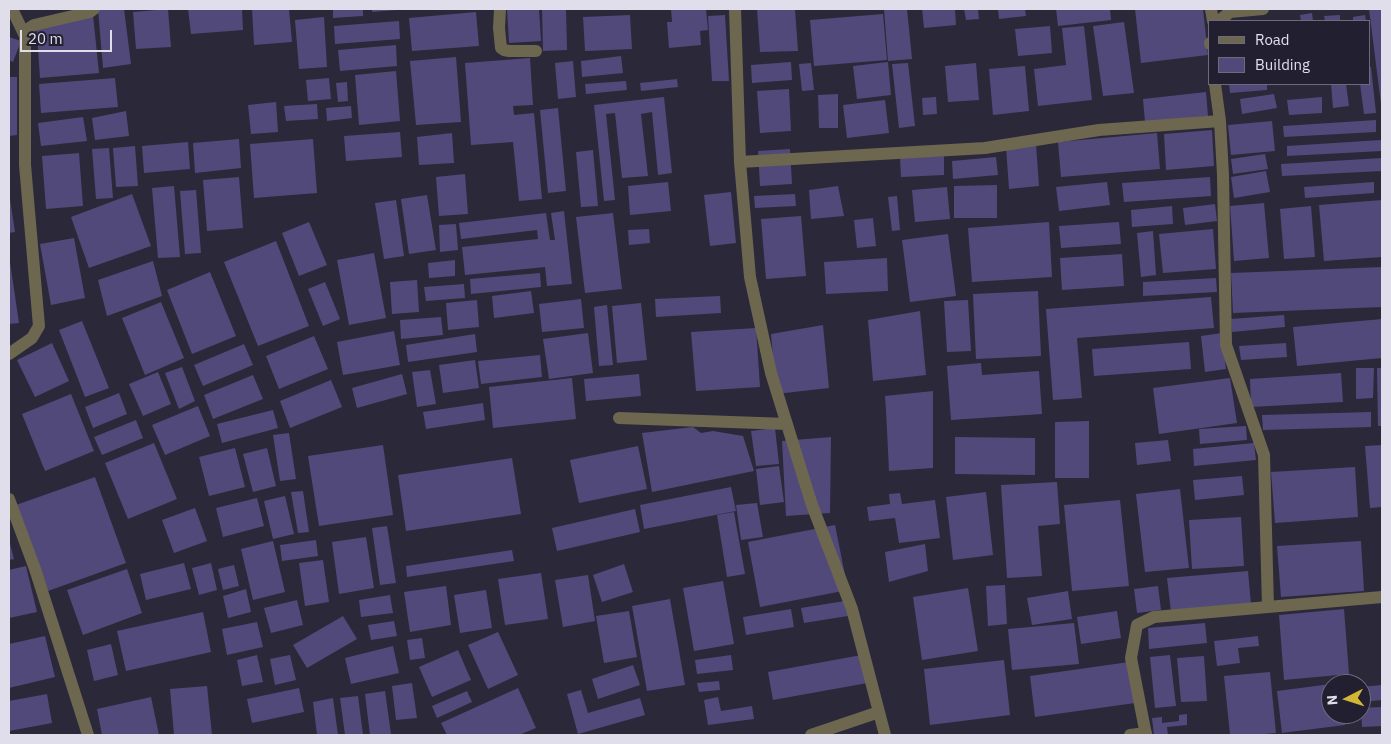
<!DOCTYPE html>
<html>
<head>
<meta charset="utf-8">
<style>
  body { margin:0 }
  #map { position:relative; width:1391px; height:744px; overflow:hidden; background:#2b283a; font-family:"IBM Plex Sans",sans-serif }
  canvas { display:block }
  .frame { position:absolute; inset:0; border:10px solid #e0deeb; pointer-events:none }
  .legend { position:absolute; left:1208px; top:20px; width:162px; height:65px; box-sizing:border-box; background:#211f30; border:1px solid #6d6b7b; margin:0; padding:6px 9px; list-style:none; font-size:15px; color:#e0deeb }
  .legend li { display:flex; align-items:center; gap:10px; height:25px }
  .legend b { width:25px; border:1px solid #6d6b7b }
  .north { position:absolute; left:1321px; top:674px; width:50px; height:50px; box-sizing:border-box; background:#211f30; border:1px solid #6d6b7b; border-radius:50%; rotate:265deg; font-size:14px; font-weight:700; line-height:20px; text-align:center; color:#e0deeb }
  .north::after { content:''; display:block; margin:auto; width:18px; height:22px; background:#d3b635; clip-path:polygon(50% 0,100% 100%,50% 72%,0 100%) }
  .scale { position:absolute; left:20px; top:30px; width:92px; height:22px; box-sizing:border-box; border:2px solid #e0deeb; border-top:0; padding-left:6px; font-size:15px; line-height:18px; white-space:nowrap; color:#e0deeb; -webkit-text-stroke:4px #211f30; paint-order:stroke }
</style>
</head>
<body>
<div id="map">
<canvas width="1391" height="744"></canvas>
<div class="frame"></div>
<ul class="legend">
<li><b style="height:6px;background:#6d6750"></b>Road</li>
<li><b style="height:14px;background:#514979"></b>Building</li>
</ul>
<div class="north">N</div>
<div class="scale">20 m</div>
</div>
<script>
const ctx = document.querySelector('canvas').getContext('2d');
ctx.lineJoin = 'round';
function paint(path, color) { ctx.fillStyle = color; ctx.fill(path, 'evenodd'); }
const poly = rows => new Path2D(rows.map(r => 'M' + r).join(''));
function stroke(path, color, width, dash) { ctx.strokeStyle = color; ctx.lineWidth = width; ctx.lineCap = dash ? 'butt' : 'round'; ctx.setLineDash(dash || []); ctx.stroke(path); }
const building = poly([
  [98,9,124,9,131,64,103,68],
  [168,9,171,47,136,49,133,12],
  [188,9,242,9,243,30,191,34],
  [252,9,289,9,292,42,254,45],
  [333,9,363,9,363,16,333,18],
  [372,9,396,9,397,10,372,12],
  [507,9,539,9,541,41,509,43],
  [542,9,566,9,567,50,543,51],
  [671,9,706,9,708,30,700,31,701,45,669,48,667,22,672,22],
  [757,9,795,9,798,51,760,52],
  [884,9,907,9,912,59,888,61],
  [922,9,955,9,956,25,924,28],
  [964,9,978,9,979,19,966,20],
  [998,9,1025,9,1026,16,999,19],
  [1056,9,1110,9,1111,20,1058,26],
  [1135,9,1203,9,1208,55,1141,63],
  [1369,9,1382,9,1382,104,1381,104],
  [476,12,479,46,412,51,409,18],
  [1312,13,1313,21,1301,21,1300,15],
  [883,14,887,60,814,66,810,20],
  [93,15,99,73,40,78,36,20],
  [630,15,632,49,585,51,583,17],
  [725,15,729,81,712,81,708,16],
  [1340,15,1340,21,1325,21,1324,16],
  [1365,15,1366,21,1353,21,1353,17],
  [324,17,327,67,299,69,295,20],
  [399,21,400,39,335,44,334,26],
  [1124,22,1134,93,1103,96,1093,26],
  [1050,26,1052,53,1018,56,1015,29],
  [1084,26,1092,100,1038,106,1034,69,1066,65,1062,28],
  [9,37,21,41,13,62,9,60],
  [396,45,397,66,340,71,338,50],
  [621,56,623,73,582,77,581,61],
  [456,57,461,122,416,125,410,61],
  [530,58,533,105,513,106,514,115,534,113,542,199,519,201,513,142,471,145,465,63],
  [573,61,576,97,558,99,555,63],
  [791,62,792,80,752,83,751,65],
  [888,62,891,95,857,99,853,66],
  [811,63,814,90,802,91,799,64],
  [908,63,915,126,899,128,892,64],
  [976,63,979,100,948,102,945,66],
  [1025,66,1029,111,993,115,989,69],
  [1370,67,1371,67,1376,113,1364,114,1360,84,1370,84],
  [396,71,400,121,359,125,355,75],
  [9,77,17,77,17,135,9,136],
  [115,78,118,107,41,113,39,84],
  [329,78,331,99,308,101,306,80],
  [677,79,678,87,641,91,640,83],
  [626,81,627,90,586,94,585,84],
  [347,82,348,101,338,102,336,83],
  [1229,84,1267,84,1267,90,1230,93],
  [1331,84,1346,84,1349,106,1333,108],
  [789,89,791,131,760,133,757,91],
  [1206,92,1208,116,1145,122,1143,99],
  [838,94,838,128,819,128,818,95],
  [1274,94,1277,108,1242,114,1240,99],
  [664,97,672,173,658,175,652,112,641,114,648,176,622,178,615,113,606,114,615,200,604,201,594,105],
  [936,97,937,114,923,115,922,98],
  [1322,97,1322,113,1289,115,1287,100],
  [885,100,889,133,847,138,843,105],
  [276,102,278,132,251,134,248,105],
  [317,104,318,119,286,121,284,106],
  [351,106,352,118,327,121,326,108],
  [558,108,566,191,548,193,540,110],
  [126,111,129,136,95,140,92,118],
  [83,117,87,141,41,146,38,123],
  [1376,120,1376,132,1284,137,1283,126],
  [1272,121,1275,151,1231,155,1228,125],
  [1212,130,1214,166,1166,170,1164,134],
  [400,132,402,157,346,161,344,136],
  [452,133,454,163,419,165,417,137],
  [1157,133,1160,169,1061,177,1058,142],
  [239,139,241,168,195,173,193,143],
  [313,139,317,193,254,198,250,144],
  [1381,140,1382,151,1287,156,1287,146],
  [188,142,190,169,144,173,142,146],
  [1036,144,1039,186,1009,189,1006,147],
  [135,146,138,186,116,187,113,148],
  [109,148,113,198,96,199,92,149],
  [790,149,792,184,760,186,758,151],
  [593,150,598,206,581,207,576,152],
  [79,153,83,206,46,209,42,156],
  [1265,154,1268,169,1233,174,1231,159],
  [944,156,944,175,901,177,900,158],
  [996,157,998,175,953,179,952,161],
  [1382,158,1382,171,1282,176,1281,164],
  [1266,171,1270,192,1234,198,1231,177],
  [465,174,468,214,439,216,436,177],
  [239,177,243,228,207,231,203,180],
  [1210,177,1211,196,1124,202,1122,183],
  [668,182,671,211,630,215,628,186],
  [1107,182,1110,205,1059,211,1056,187],
  [1374,182,1374,193,1305,198,1304,187],
  [997,185,997,218,954,218,954,186],
  [174,186,180,257,158,258,152,188],
  [838,186,844,216,811,219,809,190],
  [947,187,950,219,915,222,912,190],
  [196,190,201,253,185,254,180,191],
  [731,192,736,243,710,246,704,195],
  [132,194,151,246,89,268,71,217],
  [795,194,796,206,755,208,754,196],
  [427,195,436,250,409,254,401,199],
  [897,196,900,230,892,231,888,197],
  [9,199,10,199,15,232,9,233],
  [396,200,404,256,384,259,375,203],
  [1382,200,1382,257,1324,261,1319,205],
  [1264,203,1269,258,1234,261,1230,206],
  [1215,204,1217,221,1185,225,1183,208],
  [1172,206,1173,224,1132,227,1131,210],
  [1311,206,1315,257,1284,259,1280,209],
  [564,211,572,284,547,286,545,267,465,275,462,247,538,239,537,230,461,239,459,223,546,213,550,240,555,240,551,213],
  [613,213,622,289,585,293,576,217],
  [801,216,806,276,766,279,761,219],
  [873,218,876,246,857,248,854,220],
  [309,222,327,265,299,276,282,233],
  [1049,222,1052,277,972,282,968,228],
  [1119,222,1121,244,1061,248,1059,226],
  [456,224,458,250,440,252,439,225],
  [649,229,650,243,629,245,628,230],
  [1213,229,1216,269,1163,273,1159,234],
  [1153,231,1156,275,1141,277,1137,233],
  [948,234,956,296,910,302,902,240],
  [74,238,85,298,51,305,40,244],
  [276,241,309,326,258,346,224,262],
  [374,253,386,318,349,325,337,260],
  [1122,254,1124,286,1062,290,1060,258],
  [887,258,888,291,826,294,824,262],
  [455,260,455,276,429,278,428,263],
  [153,261,162,296,107,316,98,280],
  [9,262,10,262,19,323,9,324],
  [1382,267,1382,307,1233,313,1231,273],
  [210,272,236,336,192,354,167,290],
  [540,273,541,287,471,294,470,279],
  [1216,278,1217,292,1143,296,1143,282],
  [417,280,419,312,392,314,390,282],
  [325,282,340,319,323,326,308,289],
  [464,284,465,298,426,301,424,287],
  [531,291,534,313,494,318,492,296],
  [1038,291,1041,356,976,359,973,294],
  [720,296,721,313,656,317,655,299],
  [1211,297,1214,328,1077,338,1082,398,1053,400,1046,309],
  [581,299,584,328,542,332,539,304],
  [477,300,479,327,448,330,446,303],
  [968,300,971,351,947,352,944,301],
  [161,302,184,358,145,375,122,318],
  [641,303,647,360,617,363,612,306],
  [607,305,613,365,599,366,594,307],
  [920,311,926,375,873,381,868,320],
  [1284,315,1285,327,1232,332,1231,319],
  [441,317,443,335,401,339,400,320],
  [1382,319,1382,358,1297,366,1293,327],
  [82,321,109,388,85,397,59,330],
  [823,325,829,388,776,394,771,334],
  [756,328,760,387,696,391,691,332],
  [394,331,400,365,343,375,337,342],
  [588,333,593,373,549,379,543,339],
  [1222,333,1226,369,1205,372,1201,336],
  [475,334,477,352,408,362,406,345],
  [314,336,328,369,279,389,266,356],
  [1189,342,1191,369,1094,376,1092,349],
  [52,343,69,381,35,397,17,360],
  [1286,343,1287,357,1241,360,1239,346],
  [244,344,253,365,203,386,194,365],
  [540,355,542,377,481,384,478,361],
  [475,360,479,388,443,393,439,365],
  [981,363,982,375,1039,371,1042,414,951,420,947,366],
  [182,367,195,401,179,409,165,373],
  [1356,368,1374,368,1373,398,1356,399],
  [1377,368,1382,368,1382,426,1378,426],
  [430,370,436,404,417,407,412,372],
  [158,372,171,404,143,416,129,384],
  [1341,373,1343,402,1251,407,1250,379],
  [402,374,407,394,357,408,352,388],
  [639,374,641,396,586,401,584,379],
  [253,375,263,399,213,419,204,395],
  [572,378,576,419,493,428,489,387],
  [1230,378,1237,423,1159,434,1153,388],
  [331,380,342,407,290,428,280,401],
  [933,391,933,468,889,471,886,410,885,396],
  [119,393,127,414,93,428,85,407],
  [71,394,94,451,45,471,22,414],
  [483,403,485,420,426,429,423,412],
  [198,406,210,436,165,455,152,425],
  [273,410,278,428,222,443,217,424],
  [1371,412,1371,427,1263,430,1262,415],
  [136,420,143,438,102,455,94,437],
  [1089,421,1089,478,1055,478,1055,422],
  [1246,426,1247,440,1200,444,1199,429],
  [693,427,701,433,713,431,743,436,754,471,652,492,642,433],
  [775,428,779,464,756,466,751,431],
  [289,433,296,479,280,481,273,435],
  [831,437,830,513,786,516,782,441],
  [955,437,1035,438,1035,475,955,474],
  [1168,440,1171,461,1137,465,1135,443],
  [154,443,177,499,128,519,105,463],
  [1254,443,1256,460,1194,466,1193,449],
  [383,445,393,515,319,526,308,456],
  [1382,445,1382,507,1370,508,1365,446],
  [638,446,647,489,579,503,570,460],
  [235,448,245,487,209,496,199,457],
  [267,448,276,486,253,492,243,454],
  [512,458,521,514,406,531,398,475],
  [779,466,784,502,760,505,756,469],
  [1355,467,1358,517,1275,523,1271,472],
  [1242,476,1244,495,1195,500,1193,480],
  [95,477,126,563,48,591,16,505],
  [1057,482,1060,524,1038,526,1042,576,1007,578,1001,485],
  [731,487,736,511,644,529,640,505],
  [1180,489,1189,568,1145,572,1136,494],
  [303,491,309,532,298,533,291,492],
  [986,492,993,555,953,560,946,497],
  [900,493,902,504,935,500,940,538,899,543,895,518,869,521,867,507,890,504,889,494],
  [285,496,294,534,273,539,264,501],
  [257,498,264,526,223,537,216,508],
  [1120,500,1129,586,1072,591,1064,505],
  [757,503,763,537,741,540,736,505],
  [195,508,207,541,174,553,162,520],
  [635,509,640,532,557,551,552,528],
  [734,512,745,574,727,577,717,515],
  [1241,517,1244,566,1192,569,1189,520],
  [835,525,848,590,760,607,748,542],
  [387,526,396,583,380,585,372,528],
  [366,537,374,588,339,594,332,542],
  [9,540,14,559,9,560],
  [316,540,318,556,282,561,280,545],
  [273,541,285,592,253,600,241,549],
  [1361,541,1364,591,1281,597,1277,546],
  [925,544,928,571,889,582,885,552],
  [512,550,514,561,407,577,406,566],
  [323,560,329,602,305,606,299,563],
  [184,563,191,589,146,600,140,574],
  [211,563,217,590,199,595,192,568],
  [624,564,633,592,602,602,593,575],
  [234,565,239,586,223,590,218,569],
  [26,566,37,612,9,618,9,570],
  [127,569,142,613,83,635,67,590],
  [1248,571,1251,604,1171,612,1167,578],
  [541,573,548,619,505,625,498,579],
  [588,575,595,621,563,627,555,580],
  [723,581,734,644,694,651,683,588],
  [1005,585,1007,624,988,626,986,586],
  [446,586,451,625,410,632,404,592],
  [1158,586,1161,610,1137,613,1134,589],
  [968,588,978,651,922,660,913,597],
  [246,589,251,612,228,618,223,596],
  [486,590,492,628,460,633,454,595],
  [1068,591,1072,619,1032,625,1027,598],
  [390,595,393,613,361,617,359,600],
  [670,599,685,685,647,691,632,606],
  [297,600,303,625,271,633,264,608],
  [851,600,854,615,804,623,801,608],
  [791,609,794,627,746,635,743,617],
  [1344,609,1349,674,1284,680,1279,615],
  [629,611,637,657,604,663,596,616],
  [1117,611,1121,638,1081,644,1077,617],
  [203,612,211,652,126,671,117,631],
  [343,616,357,639,307,668,293,645],
  [394,621,397,636,371,640,368,625],
  [257,622,263,647,227,655,222,629],
  [1074,623,1079,664,1012,670,1008,629],
  [1205,623,1207,643,1149,649,1148,628],
  [498,632,518,675,488,689,468,645],
  [45,636,55,677,9,688,9,644],
  [1258,636,1259,646,1238,648,1240,663,1217,666,1214,641],
  [422,638,425,658,410,660,407,640],
  [111,644,118,675,94,681,87,650],
  [393,646,399,673,351,684,345,658],
  [458,650,471,680,432,697,419,667],
  [867,654,873,682,773,700,768,672],
  [257,655,263,682,242,686,237,660],
  [290,655,296,680,275,685,270,659],
  [731,655,733,670,697,674,695,660],
  [1170,655,1176,706,1155,708,1150,657],
  [1204,656,1207,701,1181,702,1177,658],
  [1004,660,1010,715,930,725,924,669],
  [1129,662,1135,703,1035,717,1030,676],
  [633,665,640,685,598,699,592,679],
  [1270,672,1276,733,1253,735,1230,735,1224,676],
  [719,681,720,690,699,692,697,683],
  [412,683,417,718,396,720,392,686],
  [1331,684,1331,714,1343,714,1345,725,1282,733,1277,691],
  [1382,685,1382,700,1361,702,1361,687],
  [207,686,212,735,174,735,170,689],
  [299,688,304,712,252,723,247,699],
  [518,688,536,728,519,735,447,735,441,723],
  [581,690,588,713,640,698,645,715,578,734,567,694],
  [385,691,391,734,370,735,365,694],
  [467,691,472,702,437,718,432,706],
  [47,694,52,723,9,731,9,701],
  [358,696,363,735,345,735,340,698],
  [151,697,159,735,102,735,97,709],
  [718,697,721,711,752,706,754,719,708,725,704,700],
  [333,698,338,735,317,735,313,702],
  [1382,707,1382,726,1362,727,1361,708],
  [1187,714,1187,725,1167,727,1168,735,1154,735,1152,718,1162,717,1162,723,1179,721,1179,715]
]);
const street = poly([
  [12,9,25,36],
  [500,9,499,28,501,48,504,50,509,51,536,51],
  [735,9,740,162,750,277,771,373,812,505,852,609,885,735],
  [1211,9,1213,21],
  [1219,21,1230,12,1263,9],
  [1210,43,1210,44],
  [740,162,985,148,1099,130,1220,121],
  [9,354,32,338,39,326,25,165,25,36,28,29,34,25,90,12,94,9],
  [619,418,787,424],
  [9,499,35,569,88,735],
  [1268,607,1382,597],
  [811,735,879,712],
  [1130,735,1146,733],
  [1146,735,1131,658,1137,625,1154,617,1268,607,1264,455,1226,345,1223,175,1220,121,1215,84]
]);
paint(building, '#514979');
stroke(street, '#6d6750', 12);
</script>
</body>
</html>
